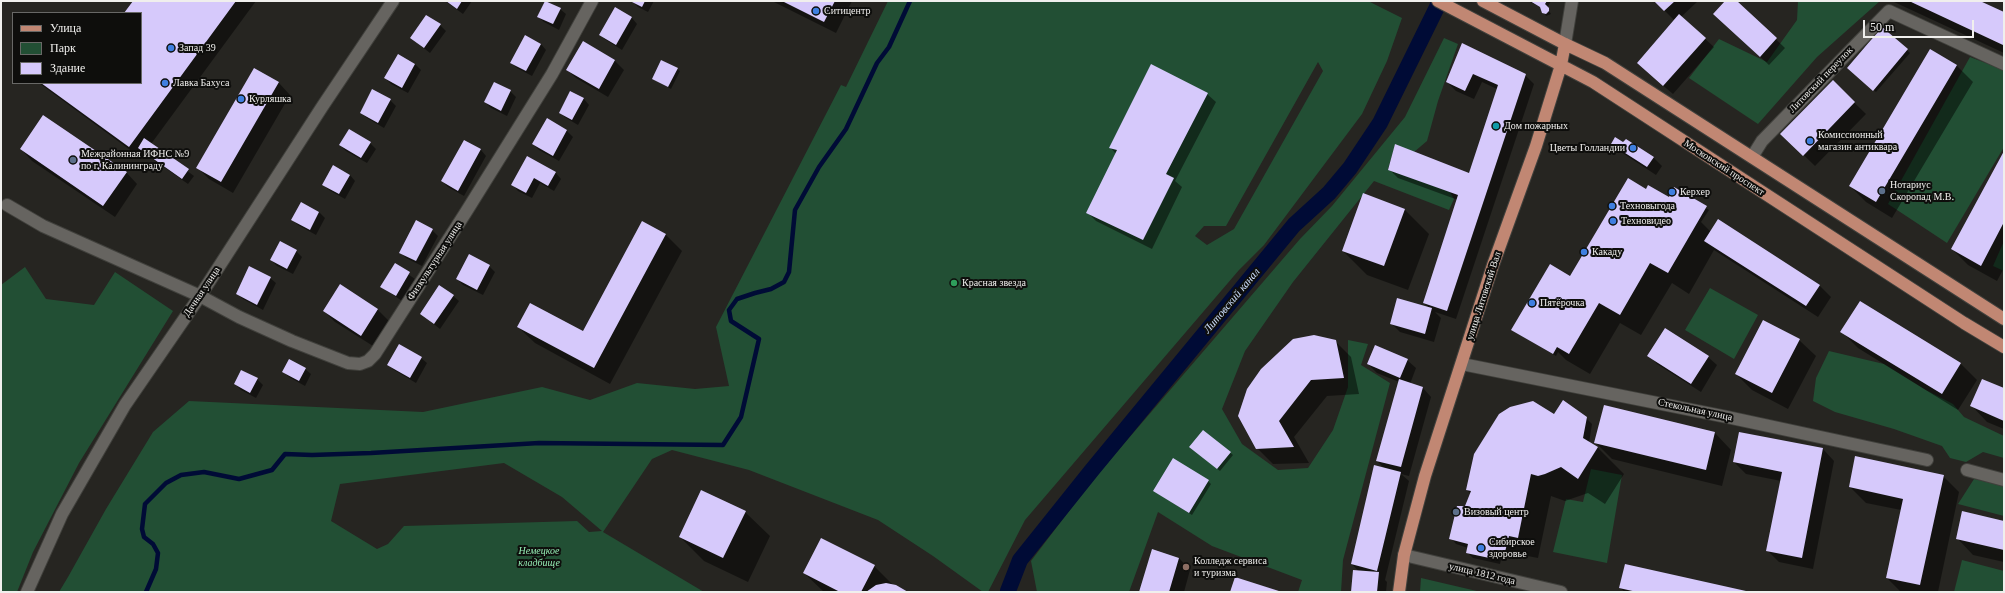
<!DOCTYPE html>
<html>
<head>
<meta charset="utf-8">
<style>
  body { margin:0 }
  #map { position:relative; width:2005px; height:593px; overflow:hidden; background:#262521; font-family:"Times New Roman",serif }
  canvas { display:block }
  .frame { position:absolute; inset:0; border:2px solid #f0efed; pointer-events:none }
  .legend { position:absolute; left:12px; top:12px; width:130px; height:72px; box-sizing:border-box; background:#0e0e0c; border:1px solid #686866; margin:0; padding:5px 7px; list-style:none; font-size:12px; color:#f0efed }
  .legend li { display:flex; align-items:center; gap:8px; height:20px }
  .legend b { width:20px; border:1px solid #686866 }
  .scale { position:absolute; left:1863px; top:20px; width:111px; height:18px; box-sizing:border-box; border:2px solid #f0efed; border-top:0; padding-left:5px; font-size:12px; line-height:14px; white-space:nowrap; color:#f0efed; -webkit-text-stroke:3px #0e0e0c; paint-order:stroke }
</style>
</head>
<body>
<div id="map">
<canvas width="2005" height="593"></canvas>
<div class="frame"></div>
<ul class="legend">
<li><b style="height:5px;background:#c18773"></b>Улица</li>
<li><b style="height:11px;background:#224f34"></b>Парк</li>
<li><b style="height:11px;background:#d6c9fb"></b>Здание</li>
</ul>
<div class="scale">50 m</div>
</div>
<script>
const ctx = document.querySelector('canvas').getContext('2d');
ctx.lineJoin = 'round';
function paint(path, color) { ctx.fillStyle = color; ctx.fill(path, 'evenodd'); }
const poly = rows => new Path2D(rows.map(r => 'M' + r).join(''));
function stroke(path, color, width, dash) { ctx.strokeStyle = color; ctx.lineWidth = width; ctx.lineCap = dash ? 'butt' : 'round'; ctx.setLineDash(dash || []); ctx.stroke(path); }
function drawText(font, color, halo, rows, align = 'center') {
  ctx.font = font + ' "Times New Roman",serif'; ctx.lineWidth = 4; ctx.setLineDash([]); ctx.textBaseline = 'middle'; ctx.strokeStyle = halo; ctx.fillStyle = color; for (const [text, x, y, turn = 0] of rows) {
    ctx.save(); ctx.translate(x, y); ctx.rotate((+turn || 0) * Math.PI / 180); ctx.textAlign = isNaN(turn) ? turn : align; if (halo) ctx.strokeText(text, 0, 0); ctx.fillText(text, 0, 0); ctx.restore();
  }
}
const green = poly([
  [888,1,1368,1,1402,18,1387,61,1362,114,1264,245,1239,270,1025,520,988,592,983,592,933,556,878,520,749,470,672,450,652,459,603,532,704,592,59,592,68,577,33,552,17,592,1,592,1,285,25,267,46,299,94,305,115,272,173,311,79,463,33,552,68,577,106,509,153,432,189,401,423,412,542,387,590,400,637,383,695,389,729,386,716,327,841,85,846,87],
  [1318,62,1323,71,1234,229,1207,245,1195,236,1204,226,1226,226],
  [504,463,562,497,602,531,589,532,577,521,404,526,388,544,377,549,331,521,340,484],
  [1798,1,1880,1,1817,57,1758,124,1689,78,1719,39,1767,62,1797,20],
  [1444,38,1458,44,1438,101,1427,141,1414,152,1395,145,1388,169,1450,192,1454,199,1449,210,1374,181,1293,282,1245,351,1222,409,1242,444,1278,470,1308,468,1333,430,1348,387,1348,340,1368,344,1361,365,1390,383,1343,560,1341,592,1298,592,1302,580,1212,546,1158,512,1129,592,1037,592,1031,561,1091,482,1300,239,1332,206,1405,117],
  [1970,57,2004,70,2004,147,1947,243,1888,204],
  [2004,241,2004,271,1993,266],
  [1710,288,1758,315,1734,359,1685,330],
  [1829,351,1884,364,1926,390,1953,404,1964,417,2004,436,2004,458,1983,452,1966,462,1950,458,1942,446,1894,429,1835,412,1813,401,1816,378],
  [1591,469,1622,475,1607,563,1553,552,1566,499,1583,502],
  [1974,479,2004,486,2004,516,1958,504],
  [1962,560,2004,571,2004,592,1954,592],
  [1421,578,1481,592,1420,592]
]);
const shadow = poly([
  [134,1,256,1,151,144,194,176,188,184,144,153,141,158,39,83,141,83,141,13,126,13],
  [445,1,472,1,463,14],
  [632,1,654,1,648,12,638,7],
  [772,1,852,1,836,33],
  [1528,1,1551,1,1547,8,1551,14,1546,16,1542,8],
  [1655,1,1698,1,1681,17,1714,47,1673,94,1647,72,1675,21],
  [1726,1,1736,1,1785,48,1769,65,1723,22],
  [1892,1,1978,1,2004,13,2004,53],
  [615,8,632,18,637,24,622,50,606,40,600,35],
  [560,9,566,14,559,30,544,22,538,17],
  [440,25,446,31,430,53,411,38],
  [1882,28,1910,53,1876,92,1851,71],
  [583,42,615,61,624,70,608,97,576,78,567,70],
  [541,44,546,50,532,76,517,68,511,63],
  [1463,45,1525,75,1534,84,1456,319,1435,312,1441,318,1434,342,1400,332,1391,323,1430,309,1424,303,1458,200,1398,178,1389,169,1470,174,1497,89,1482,82,1474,99,1456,91,1447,82],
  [1931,50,1957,66,1973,82,1892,218,1866,202,1850,186],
  [662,61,680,71,671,89,653,79],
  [415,64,421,70,408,93,391,84,385,78],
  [254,69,279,83,290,95,233,193,209,179,197,167],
  [1833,82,1866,114,1815,166,1782,134],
  [510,91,516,97,507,116,491,108,485,102],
  [571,92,584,99,589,105,578,125,566,118,560,113],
  [1207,94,1216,102,1175,181,1182,187,1152,249,1096,221,1088,213,1116,154,1111,148],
  [390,100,396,106,384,128,367,118,361,113],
  [548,120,567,131,573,137,559,161,539,150,533,144],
  [465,141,481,150,486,156,464,196,448,187,442,181],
  [370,143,376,149,367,163,346,151,340,145],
  [1612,144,1653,157,1662,166,1656,175,1621,152],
  [21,149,126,172,137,184,115,217,32,161],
  [2004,153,2004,268,1997,281,1968,265,1952,249],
  [527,157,556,173,561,179,554,191,540,183,532,198,518,191,513,185],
  [350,175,355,181,345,199,329,190,323,185],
  [1675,189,1709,210,1701,222,1711,232,1819,285,1831,297,1818,317,1714,250,1689,294,1672,283,1641,335,1620,323,1590,374,1566,360,1558,352,1556,356,1515,332,1571,278,1646,190,1669,198],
  [1404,209,1429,234,1408,290,1367,275,1343,251],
  [319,212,325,218,316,235,298,225,293,220],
  [643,223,666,235,682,251,610,384,535,343,518,327,583,332],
  [432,230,438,236,422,266,406,258,400,252],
  [296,251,302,257,293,274,277,266,271,260],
  [395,265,415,279,402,301,382,287],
  [489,266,495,272,483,295,463,285,457,279],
  [270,278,276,283,263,310,243,299,237,294],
  [453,296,459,301,440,329,421,314],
  [378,310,389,321,373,346,335,322,324,311],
  [1842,332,1961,364,1977,380,1958,410,1858,348],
  [1799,340,1816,356,1788,409,1752,390,1736,374],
  [1335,341,1351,357,1359,394,1327,396,1294,437,1309,463,1273,464,1257,448],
  [1649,355,1708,357,1717,365,1701,392,1657,364],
  [421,358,427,363,416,383,394,370,388,365],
  [1407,360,1416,368,1410,384,1423,388,1431,397,1409,476,1401,474,1409,481,1385,580,1387,582,1386,592,1352,592,1359,572,1352,564,1385,469,1377,461,1399,382,1377,373,1368,364],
  [305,369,311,374,305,386,289,377,283,372],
  [257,379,263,385,256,398,241,390,235,384],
  [2004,390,2004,429,1987,422,1971,405],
  [1604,406,1715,433,1731,450,1722,486,1612,459,1595,442],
  [1555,415,1586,418,1592,424,1589,443,1598,448,1624,474,1605,504,1588,493,1565,501,1551,496,1538,558,1512,553,1511,557,1502,556,1500,564,1473,558,1467,552,1468,548,1456,544,1451,538,1471,494,1467,490],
  [1203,431,1233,455,1220,471,1193,449],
  [1740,433,1823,449,1834,461,1813,569,1779,562,1767,550,1781,481,1746,474,1734,462],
  [1943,476,1959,492,1938,592,1901,592,1887,578,1901,510,1866,503,1850,487],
  [1208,481,1211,484,1192,515,1154,491],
  [745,512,770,536,748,582,704,561,680,537],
  [2004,522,2004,562,1973,555,1957,538],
  [1152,550,1179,558,1190,570,1184,592,1140,592],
  [874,566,893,585,906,592,824,592,804,573],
  [1620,588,1744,592,1625,592]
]);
const stream = poly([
  [146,592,156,569,158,553,153,544,144,537,142,529,145,504,166,483,181,475,204,472,239,479,272,470,285,454,312,455,371,453,539,443,723,445,741,417,759,339,731,321,729,310,737,299,755,293,771,289,784,282,789,272,795,210,819,167,846,129,877,63,889,47,910,1]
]);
const canal = poly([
  [1008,591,1020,560,1092,470,1294,225,1329,193,1350,168,1380,123,1440,1]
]);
const building = poly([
  [133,1,236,1,129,147,41,83,141,83,141,13,124,13],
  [446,1,462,1,457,9],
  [545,1,561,8,553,24,537,17],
  [630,1,645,1,642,7],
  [782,1,835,1,824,22],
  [1530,1,1547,1,1545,4,1549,8,1549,11,1546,14,1542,13,1540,7],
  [1654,1,1675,1,1664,11],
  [1725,1,1737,1,1777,38,1760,57,1713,14],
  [1909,1,1980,1,2004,12,2004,42,2003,45],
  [615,7,632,17,616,45,599,35],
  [1679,14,1706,38,1663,86,1637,63],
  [426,15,441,24,424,48,410,38],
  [1882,27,1908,49,1873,91,1847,68],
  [525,35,541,44,526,71,510,63],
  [583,41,615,60,599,89,566,70],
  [1462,43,1526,74,1447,311,1423,303,1458,195,1388,170,1395,144,1469,173,1498,85,1473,74,1465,91,1446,82],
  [1930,49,1957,65,1876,202,1849,186],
  [398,54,415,64,402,88,384,78],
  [661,60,678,68,668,87,652,79],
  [1151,64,1208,93,1166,174,1174,178,1143,240,1086,213,1117,150,1109,148],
  [254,68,279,82,221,182,196,168],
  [1833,80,1855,102,1803,156,1780,134],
  [494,82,511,90,501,111,484,102],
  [372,89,391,99,378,123,360,113],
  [570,91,584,98,572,120,559,113],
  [43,115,127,172,103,206,20,149],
  [547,118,567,130,553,156,532,144],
  [349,129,371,142,361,158,339,145],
  [1615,137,1623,142,1626,139,1654,157,1647,167,1611,144],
  [144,138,189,169,182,179,138,148],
  [464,140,481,149,458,191,441,181],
  [2004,151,2004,222,1981,266,1951,249],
  [527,156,556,172,548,186,534,178,526,193,511,185],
  [333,165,350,175,339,194,322,185],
  [1628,178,1646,189,1648,185,1669,197,1674,187,1707,206,1668,273,1650,263,1620,315,1599,303,1569,354,1557,347,1553,354,1511,330,1550,264,1570,276],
  [1363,193,1405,209,1384,266,1342,251],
  [301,202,319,212,310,230,291,220],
  [1718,219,1820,285,1806,306,1704,241],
  [416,220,433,229,416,261,399,253],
  [642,221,666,234,594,368,517,327,530,303,583,331],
  [280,241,297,250,287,269,270,260],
  [469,254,490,265,477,290,456,279],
  [395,263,410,272,396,296,380,287],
  [249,266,271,277,257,305,236,294],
  [340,284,378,309,361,336,323,311],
  [439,285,454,295,434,324,420,314],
  [1397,298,1432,308,1425,334,1390,324],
  [1860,301,1961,363,1942,394,1840,332],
  [1763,320,1800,339,1772,393,1735,374],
  [1665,328,1709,356,1691,384,1647,356],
  [1314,335,1336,340,1344,378,1311,380,1279,421,1294,447,1256,449,1238,416,1247,389,1261,369,1293,339],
  [399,344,422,357,410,378,387,365],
  [1375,345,1408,359,1400,378,1367,364],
  [289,359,306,368,299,381,282,372],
  [241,370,258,378,250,393,234,384],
  [1399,379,1423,387,1401,467,1376,461],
  [1982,379,2004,388,2004,421,1970,406],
  [1563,400,1587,417,1583,438,1598,447,1578,479,1561,467,1545,474,1538,476,1531,474,1518,538,1509,536,1505,552,1496,551,1494,559,1466,553,1468,544,1449,539,1457,506,1465,506,1471,491,1466,490,1474,454,1499,414,1510,407,1533,401,1554,414],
  [1604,405,1715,432,1706,470,1594,443],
  [1203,430,1231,452,1217,469,1189,447],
  [1739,432,1823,448,1802,558,1766,551,1782,472,1733,462],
  [1855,456,1944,475,1920,585,1886,578,1903,499,1849,487],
  [1173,458,1209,480,1189,513,1153,491],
  [1374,465,1401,472,1377,571,1351,564],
  [701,490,746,511,723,558,679,537],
  [1962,511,2004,521,2004,550,1956,539],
  [821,538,875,565,861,592,840,592,803,573],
  [1152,549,1179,558,1169,592,1139,592],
  [1625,564,1746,591,1746,592,1637,592,1619,588],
  [1353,570,1379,572,1377,592,1351,592],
  [1235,577,1282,592,1230,592],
  [886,583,896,585,908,592,866,592,876,585]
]);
const street = poly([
  [1565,44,1572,1],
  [1752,157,1762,141,1889,11,2004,64],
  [7,205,43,226,200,296,239,317,292,341,348,363,360,364,368,361,375,354,466,212,552,74,592,1],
  [1462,364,1727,417,1927,460],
  [1967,470,2004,480],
  [1404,555,1561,592]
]);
const secondary = poly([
  [27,592,62,514,125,405,200,296,322,107,393,1]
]);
const primary = poly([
  [1438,1,1593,82,1964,323,2004,347],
  [1483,1,1565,44,1605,63,2004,319],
  [1399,592,1404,555,1425,476,1493,265,1536,146,1561,65,1565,44]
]);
const markers = [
  [816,11,4,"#3f7fe0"],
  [171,48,4,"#3f7fe0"],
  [165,83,4,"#3f7fe0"],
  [241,99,4,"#3f7fe0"],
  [1496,126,4,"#0f9aa8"],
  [1810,141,4,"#3f7fe0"],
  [1633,148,4,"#3f7fe0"],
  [73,160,4,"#5c6f8a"],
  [1882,191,4,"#5c6f8a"],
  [1672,192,4,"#3f7fe0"],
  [1612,206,4,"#3f7fe0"],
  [1613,221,4,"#3f7fe0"],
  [1584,252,4,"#3f7fe0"],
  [954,283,4,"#2e9e5b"],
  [1532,303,4,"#3f7fe0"],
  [1456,512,4,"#5c6f8a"],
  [1481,548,4,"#3f7fe0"],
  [1186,567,4,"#8d6e63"]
];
const poiNames = [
  ["Ситицентр",824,11],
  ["Запад 39",179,48],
  ["Лавка Бахуса",173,83],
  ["Курляшка",249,99],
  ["Дом пожарных",1504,126],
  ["Комиссионный",1818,135],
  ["магазин антиквара",1818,147],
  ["Цветы Голландии",1625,148,"right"],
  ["Межрайонная ИФНС №9",81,154],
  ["по г. Калининграду",81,166],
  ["Нотариус",1890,185],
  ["Скоропад М.В.",1890,197],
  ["Керхер",1680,192],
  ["Техновыгода",1620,206],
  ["Техновидео",1621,221],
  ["Какаду",1592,252],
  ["Красная звезда",962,283],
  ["Пятёрочка",1540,303],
  ["Визовый центр",1464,512],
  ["Сибирское",1489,542],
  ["здоровье",1489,554],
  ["Колледж сервиса",1194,561],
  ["и туризма",1194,573]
];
const streetNames = [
  ["Литовский переулок",1821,80,-46],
  ["Московский проспект",1724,168,33],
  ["Физкультурная улица",435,261,-57],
  ["Дачная улица",202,292,-56],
  ["улица Литовский Вал",1484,296,-72],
  ["Стекольная улица",1695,410,12],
  ["улица 1812 года",1482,574,13]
];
const parkNames = [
  ["Немецкое",539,551],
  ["кладбище",539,563]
];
const waterNames = [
  ["Литовский канал",1232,301,-50]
];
paint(green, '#224f34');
paint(shadow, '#0007');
stroke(stream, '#000b36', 4.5);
stroke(canal, '#000b36', 16);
paint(building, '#d6c9fb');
stroke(street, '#40403c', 14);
stroke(secondary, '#40403c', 14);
stroke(primary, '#40403c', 14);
stroke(street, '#666460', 12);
stroke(secondary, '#666460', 12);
stroke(primary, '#c18773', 12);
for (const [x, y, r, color] of markers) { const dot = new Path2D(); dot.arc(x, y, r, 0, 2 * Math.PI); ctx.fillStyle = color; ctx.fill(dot); stroke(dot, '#0e0e0c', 1.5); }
drawText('10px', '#f0efed', '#0e0e0c', poiNames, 'left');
drawText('10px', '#f0efed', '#0e0e0c', streetNames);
drawText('italic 10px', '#95eeb5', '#0e0e0c', parkNames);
drawText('italic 11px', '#cee0ff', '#0e0e0c', waterNames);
</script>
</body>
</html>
